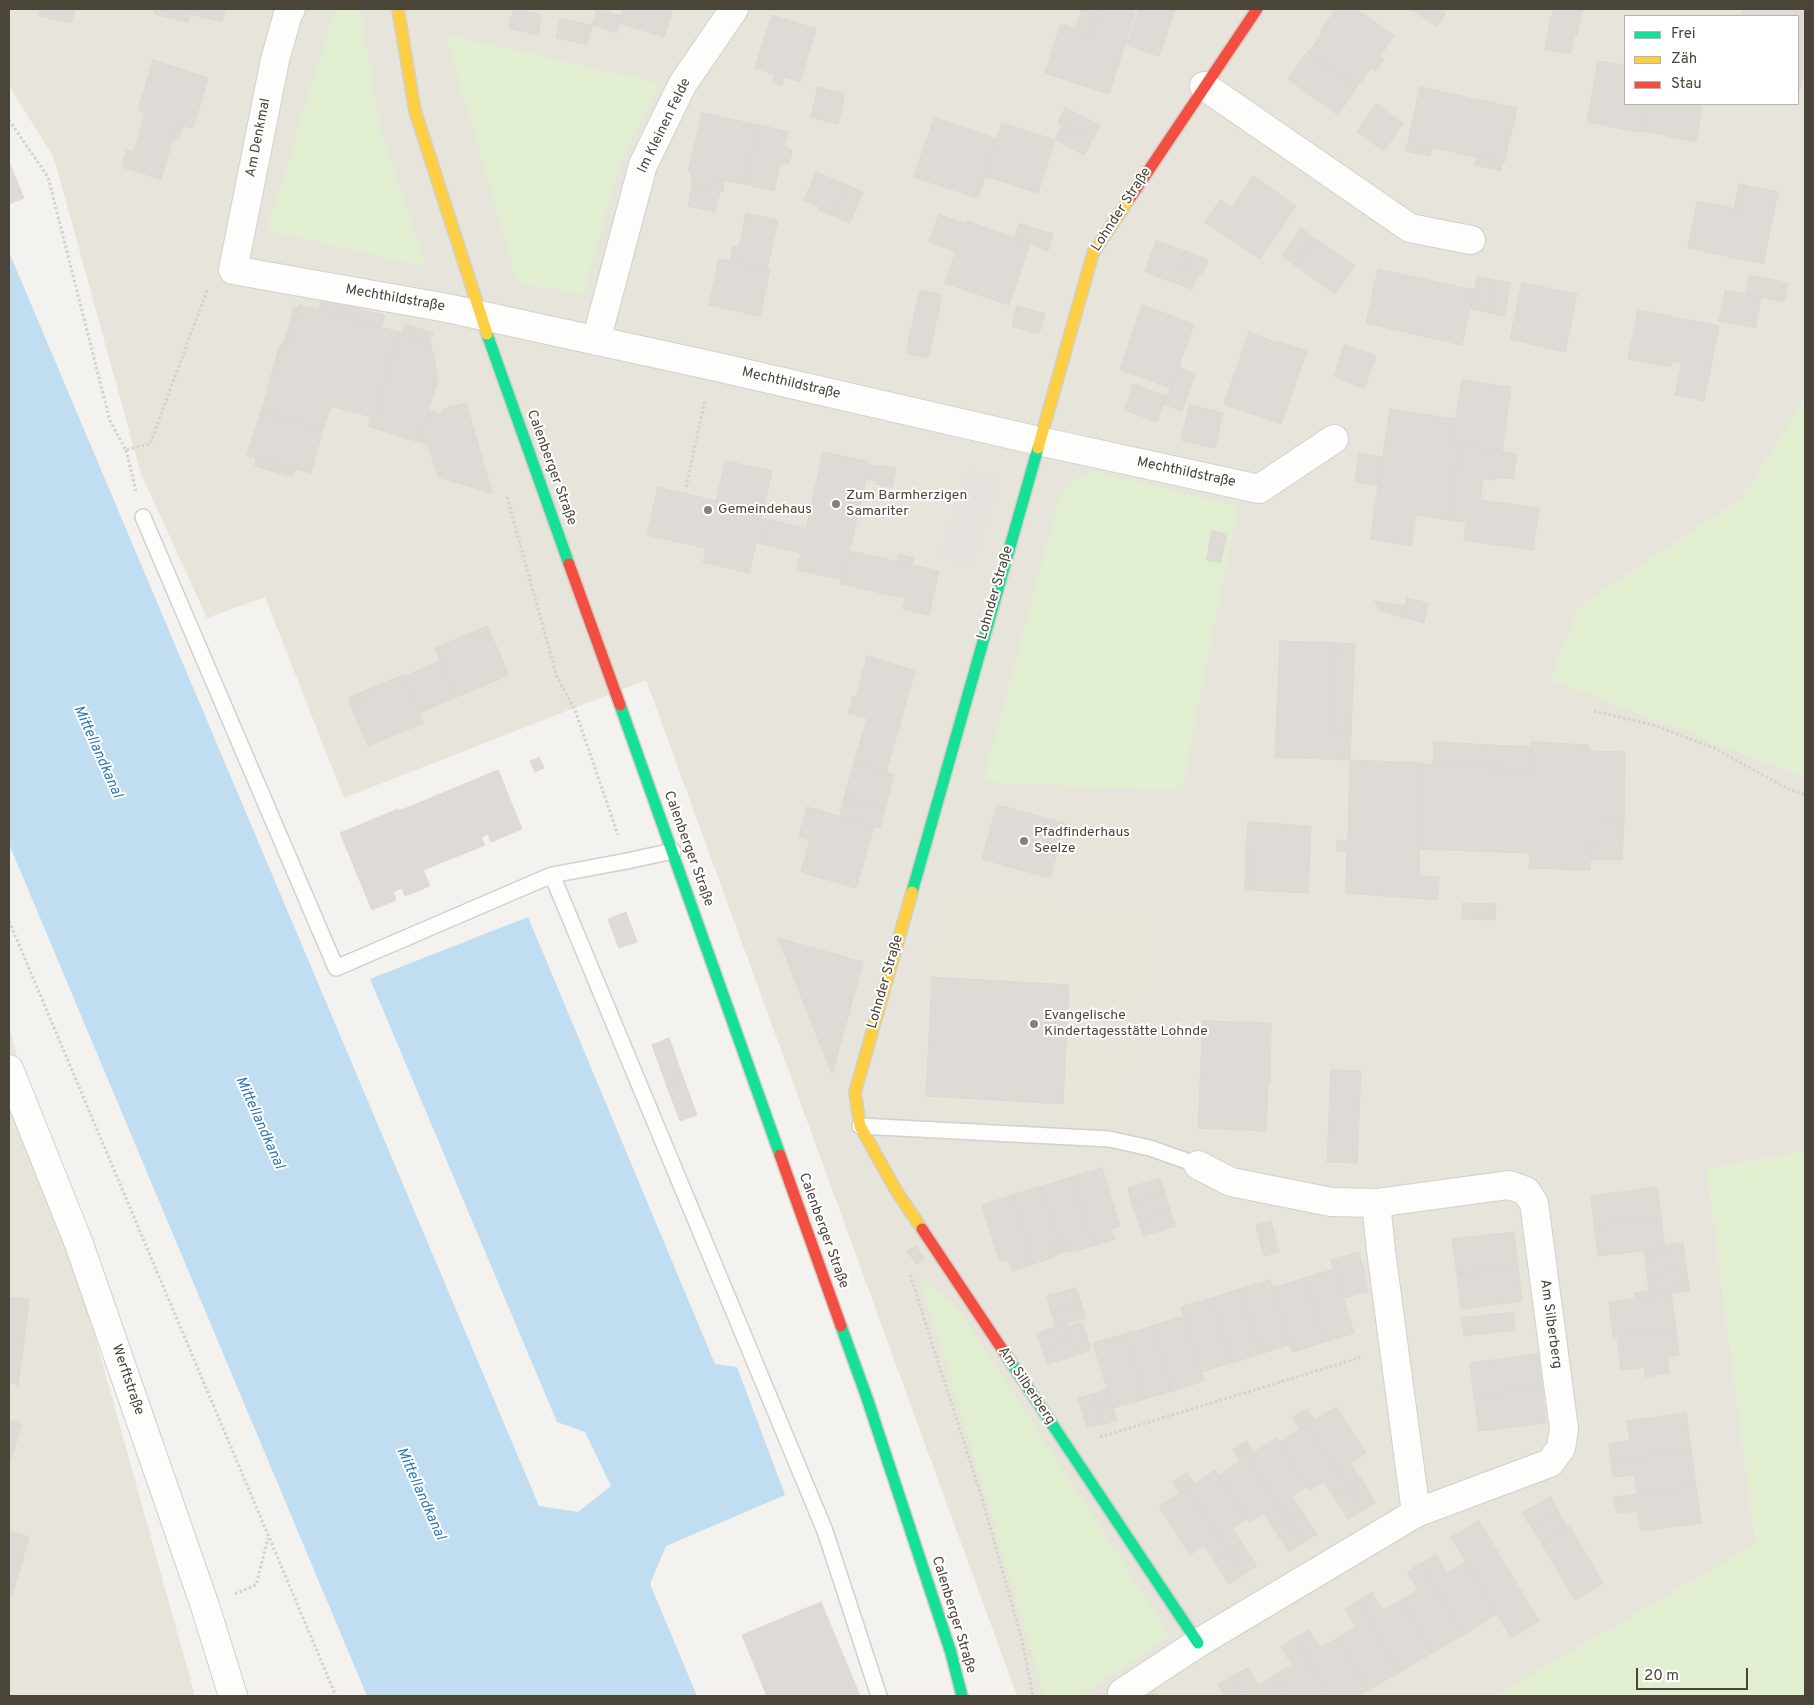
<!DOCTYPE html>
<html>
<head>
<meta charset="utf-8">
<style>
  body { margin:0 }
  #map { position:relative; width:1814px; height:1705px; overflow:hidden; background:#f4f2ee; font-family:Overpass,sans-serif }
  canvas { display:block }
  .frame { position:absolute; inset:0; border:10px solid #4b4439; pointer-events:none }
  .legend { position:absolute; left:1624px; top:15px; width:175px; height:90px; box-sizing:border-box; background:#fff; border:1px solid #b7b4b0; margin:0; padding:6px 9px; list-style:none; font-size:15px; color:#4b4439 }
  .legend li { display:flex; align-items:center; gap:10px; height:25px }
  .legend b { width:25px; border:1px solid #b7b4b0 }
  .scale { position:absolute; left:1636px; top:1668px; width:112px; height:22px; box-sizing:border-box; border:2px solid #4b4439; border-top:0; padding-left:6px; font-size:15px; line-height:18px; white-space:nowrap; color:#4b4439; -webkit-text-stroke:4px #fff; paint-order:stroke }
</style>
</head>
<body>
<div id="map">
<canvas width="1814" height="1705"></canvas>
<div class="frame"></div>
<ul class="legend">
<li><b style="height:6px;background:#16e098"></b>Frei</li>
<li><b style="height:6px;background:#ffcf43"></b>Zäh</li>
<li><b style="height:6px;background:#f24e42"></b>Stau</li>
</ul>
<div class="scale">20 m</div>
</div>
<script>
const ctx = document.querySelector('canvas').getContext('2d');
ctx.lineJoin = 'round';
function paint(path, color) { ctx.fillStyle = color; ctx.fill(path, 'evenodd'); }
const poly = rows => new Path2D(rows.map(r => 'M' + r).join(''));
function stroke(path, color, width, dash) { ctx.strokeStyle = color; ctx.lineWidth = width; ctx.lineCap = dash ? 'butt' : 'round'; ctx.setLineDash(dash || []); ctx.stroke(path); }
function drawText(font, color, halo, rows, align = 'center') {
  ctx.font = font + ' Overpass,sans-serif'; ctx.lineWidth = 4; ctx.setLineDash([]); ctx.textBaseline = 'middle'; ctx.strokeStyle = halo; ctx.fillStyle = color; for (const [text, x, y, turn = 0] of rows) {
    ctx.save(); ctx.translate(x, y); ctx.rotate((+turn || 0) * Math.PI / 180); ctx.textAlign = isNaN(turn) ? turn : align; if (halo) ctx.strokeText(text, 0, 0); ctx.fillText(text, 0, 0); ctx.restore();
  }
}
const residential = poly([
  [9,9,1805,9,1805,399,1742,499,1580,607,1551,679,1805,777,1805,1152,1707,1169,1756,1544,1496,1696,1017,1696,646,680,344,798,265,597,207,618,141,474,54,158,9,86],
  [1625,16,1798,16,1798,104,1625,104],
  [9,1027,195,1696,9,1696]
]);
const education = poly([
  [948,896,1164,909,1117,1124,925,1113,932,977,928,959]
]);
const green = poly([
  [335,9,360,9,381,132,426,267,267,230],
  [446,35,659,83,623,155,583,294,517,283],
  [1805,399,1805,777,1551,680,1580,607,1742,499],
  [1094,471,1238,506,1182,791,983,782,1060,495,1075,480],
  [1805,1152,1805,1696,1496,1696,1756,1544,1707,1169],
  [918,1273,962,1314,1170,1635,1080,1696,1044,1696,986,1496]
]);
const parking = poly([
  [966,467,1001,478,973,569,937,558]
]);
const water = poly([
  [9,252,539,1506,578,1512,611,1486,585,1432,557,1422,370,979,528,917,715,1364,737,1367,785,1495,666,1546,650,1584,697,1696,367,1696,9,844]
]);
const building = poly([
  [40,9,75,9,71,23,39,16,40,9],
  [151,9,225,9,222,22,190,14,188,22,154,14,155,10,151,9],
  [513,9,542,15,538,35,509,28,513,9],
  [597,9,621,16,617,33,592,25,597,9],
  [623,9,673,9,664,37,619,23,623,9],
  [1082,9,1100,9,1091,35,1075,29,1082,9],
  [1100,9,1126,9,1135,12,1109,94,1045,73,1061,24,1091,35,1100,9],
  [1139,9,1175,9,1159,56,1127,45,1139,9],
  [1336,9,1357,9,1394,36,1380,56,1384,59,1375,71,1371,68,1357,87,1309,52,1323,33,1320,32,1336,9],
  [1412,9,1440,9,1446,13,1437,27,1412,9],
  [1553,9,1583,9,1577,35,1575,34,1571,54,1545,49,1553,9],
  [1743,9,1787,9,1805,12,1805,65,1800,91,1798,90,1798,16,1742,16,1743,9],
  [772,15,816,29,800,82,784,77,782,85,772,82,775,74,755,68,772,15],
  [560,19,592,25,587,44,556,38,560,19],
  [1308,51,1357,87,1338,115,1288,79,1308,51],
  [153,60,208,78,193,128,177,124,161,179,122,167,127,150,134,153,145,113,138,111,153,60],
  [1598,61,1608,62,1625,66,1625,104,1645,104,1640,132,1587,122,1598,61],
  [818,87,845,94,838,124,811,117,818,87],
  [1420,87,1517,108,1504,163,1408,142,1420,87],
  [1376,104,1403,123,1384,151,1357,132,1376,104],
  [1645,104,1689,104,1702,106,1696,142,1640,130,1645,104],
  [1065,108,1100,125,1093,140,1058,123,1065,108],
  [702,113,758,125,744,184,715,178,707,187,693,184,690,172,688,172,702,113],
  [934,118,997,139,978,198,914,177,934,118],
  [1002,123,1055,140,1038,193,985,176,1002,123],
  [177,124,183,125,179,139,173,139,177,124],
  [758,125,788,132,784,145,792,151,789,163,780,165,774,191,744,184,758,125],
  [1062,125,1092,139,1084,155,1055,140,1062,125],
  [1408,142,1432,147,1430,156,1406,151,1408,142],
  [1477,157,1502,162,1501,171,1475,165,1477,157],
  [9,162,24,198,9,204,9,162],
  [816,172,847,185,834,216,818,210,820,207,804,200,816,172],
  [1253,176,1296,206,1260,259,1205,222,1220,200,1232,208,1253,176],
  [715,178,725,180,723,192,720,191,715,212,688,206,693,184,707,187,715,178],
  [1739,184,1745,185,1745,187,1741,210,1734,209,1739,184],
  [847,185,863,192,850,223,834,216,847,185],
  [1745,185,1778,192,1763,264,1688,248,1697,201,1741,210,1745,185],
  [746,213,778,220,767,269,730,261,733,246,739,248,746,213],
  [939,214,966,224,967,221,1030,243,1009,305,945,283,956,251,929,242,939,214],
  [1019,224,1053,234,1048,251,1015,238,1019,224],
  [1301,228,1314,238,1295,265,1282,256,1301,228],
  [1314,238,1355,266,1335,294,1295,265,1314,238],
  [1156,241,1188,252,1182,268,1198,274,1192,289,1145,272,1156,241],
  [1188,252,1208,260,1202,276,1182,268,1188,252],
  [719,259,770,270,760,316,709,305,719,259],
  [1378,269,1474,290,1462,345,1366,323,1378,269],
  [1749,275,1788,283,1784,302,1745,294,1749,275],
  [1478,276,1494,280,1487,312,1470,308,1478,276],
  [1494,280,1511,283,1504,316,1487,312,1494,280],
  [1522,283,1577,294,1565,352,1510,339,1522,283],
  [920,290,942,295,928,358,906,353,920,290],
  [1725,290,1761,298,1755,328,1719,321,1725,290],
  [322,298,385,316,381,327,319,310,322,298],
  [299,305,399,332,375,418,331,406,323,429,261,412,280,345,287,348,299,305],
  [1142,305,1194,324,1171,388,1120,370,1142,305],
  [1017,306,1045,314,1039,334,1012,326,1017,306],
  [294,308,298,309,287,348,283,346,294,308],
  [1638,310,1719,326,1704,401,1675,395,1682,363,1672,360,1670,367,1628,359,1638,310],
  [405,324,433,333,430,341,402,333,405,324],
  [399,332,430,341,438,379,419,442,368,426,372,417,375,418,399,332],
  [1249,332,1277,343,1278,341,1307,351,1281,424,1224,404,1249,332],
  [1344,345,1376,356,1364,389,1334,376,1344,345],
  [1179,367,1195,374,1182,411,1164,404,1179,367],
  [1462,380,1511,387,1502,451,1451,444,1462,380],
  [1133,384,1166,396,1157,422,1125,410,1133,384],
  [466,403,492,493,438,477,428,445,419,442,429,410,442,414,444,409,466,403],
  [1190,405,1223,413,1215,448,1181,440,1190,405],
  [1390,409,1455,419,1451,444,1459,445,1449,520,1416,515,1411,546,1370,539,1390,409],
  [261,412,323,429,311,473,247,455,261,412],
  [1459,445,1517,454,1513,479,1496,477,1496,480,1483,479,1480,500,1539,508,1533,550,1464,540,1466,522,1449,520,1459,445],
  [823,452,869,462,869,465,880,467,881,465,896,469,892,487,876,484,877,481,866,479,843,580,797,570,801,553,765,545,770,520,806,529,823,452],
  [1359,454,1383,457,1379,485,1355,482,1359,454],
  [256,458,295,468,292,477,255,466,256,458],
  [725,461,772,471,761,519,770,520,765,545,756,543,749,573,703,562,706,548,647,535,658,487,716,501,725,461],
  [1212,531,1227,534,1220,563,1206,560,1212,531],
  [850,551,939,571,929,615,903,609,905,598,840,584,842,580,843,580,850,551],
  [899,554,914,558,912,565,897,561,899,554],
  [1407,598,1428,603,1424,623,1402,617,1407,598],
  [1375,601,1405,606,1402,617,1379,610,1375,601],
  [488,626,490,632,471,641,468,634,488,626],
  [490,632,509,675,456,697,435,648,468,634,471,641,490,632],
  [1280,641,1336,643,1333,731,1351,732,1350,760,1275,757,1280,641],
  [1336,643,1355,644,1351,732,1333,731,1336,643],
  [867,656,915,671,886,772,854,764,867,718,848,713,853,696,856,697,867,656],
  [440,661,456,697,419,713,403,677,440,661],
  [403,675,423,723,368,746,350,703,371,695,369,689,403,675],
  [369,689,371,695,350,703,348,698,369,689],
  [1434,742,1531,747,1530,770,1433,765,1434,742],
  [1531,742,1589,745,1589,751,1625,752,1624,820,1600,819,1600,844,1591,843,1590,870,1529,868,1530,853,1420,849,1422,764,1530,770,1531,742],
  [539,757,544,768,535,772,530,761,539,757],
  [1350,760,1422,763,1419,876,1439,877,1438,900,1346,893,1347,851,1337,851,1337,840,1348,841,1350,760],
  [854,763,894,775,885,809,844,798,854,763],
  [498,770,522,829,491,842,488,834,481,837,485,845,423,870,430,886,405,896,402,888,393,892,396,900,372,910,340,833,398,809,399,811,498,770],
  [844,798,885,809,880,828,840,817,844,798],
  [997,805,1065,823,1050,878,982,859,997,805],
  [807,807,874,826,856,888,801,872,810,839,799,836,807,807],
  [1600,819,1624,820,1622,860,1590,859,1591,843,1600,844,1600,819],
  [1248,822,1311,826,1308,893,1250,890,1252,849,1246,848,1248,822],
  [1246,848,1252,849,1250,890,1245,890,1246,848],
  [1463,903,1496,904,1495,920,1462,919,1463,903],
  [626,912,637,942,619,948,608,919,626,912],
  [778,938,863,962,832,1074,778,938],
  [932,977,1069,985,1063,1104,926,1096,932,977],
  [1203,1021,1271,1023,1270,1084,1268,1084,1266,1131,1198,1128,1203,1021],
  [669,1038,683,1077,666,1084,652,1045,669,1038],
  [1331,1070,1361,1071,1357,1163,1327,1162,1331,1070],
  [683,1077,697,1115,680,1121,666,1084,683,1077],
  [1102,1168,1120,1226,1111,1229,1115,1239,1093,1246,1072,1177,1102,1168],
  [1072,1177,1093,1246,1071,1252,1068,1242,1060,1244,1042,1186,1072,1177],
  [1160,1178,1165,1194,1132,1204,1128,1188,1160,1178],
  [1042,1186,1060,1244,1052,1247,1055,1257,1033,1264,1012,1195,1042,1186],
  [1657,1187,1661,1217,1594,1226,1591,1196,1657,1187],
  [1165,1194,1170,1210,1138,1220,1132,1204,1165,1194],
  [1012,1195,1033,1264,1012,1271,1008,1260,1000,1262,982,1205,1012,1195],
  [1170,1210,1175,1226,1143,1236,1138,1220,1170,1210],
  [1661,1217,1665,1248,1598,1256,1594,1226,1661,1217],
  [1271,1221,1279,1252,1264,1256,1256,1225,1271,1221],
  [1514,1232,1518,1267,1457,1274,1452,1239,1514,1232],
  [1068,1242,1070,1250,1054,1255,1052,1247,1068,1242],
  [1683,1242,1686,1269,1647,1274,1645,1257,1672,1254,1671,1244,1683,1242],
  [1664,1244,1671,1244,1672,1254,1645,1257,1644,1250,1665,1248,1664,1244],
  [916,1246,924,1259,916,1264,907,1251,916,1246],
  [1358,1252,1364,1271,1368,1291,1344,1298,1335,1269,1333,1269,1331,1260,1358,1252],
  [1518,1267,1522,1301,1461,1309,1457,1274,1518,1267],
  [1335,1269,1354,1333,1325,1342,1305,1278,1335,1269],
  [1686,1269,1689,1286,1649,1291,1647,1274,1686,1269],
  [1305,1278,1325,1342,1292,1352,1272,1288,1305,1278],
  [1270,1280,1289,1345,1260,1354,1240,1289,1270,1280],
  [1689,1286,1690,1291,1635,1298,1634,1293,1689,1286],
  [1076,1288,1081,1303,1051,1312,1047,1296,1076,1288],
  [1240,1289,1260,1354,1231,1363,1211,1298,1240,1289],
  [1671,1294,1676,1329,1613,1337,1609,1302,1671,1294],
  [9,1297,29,1300,18,1386,9,1381,9,1297],
  [1211,1298,1231,1363,1201,1372,1181,1307,1211,1298],
  [1081,1303,1086,1318,1056,1327,1051,1312,1081,1303],
  [1513,1312,1515,1330,1464,1336,1462,1318,1513,1312],
  [1184,1316,1204,1381,1172,1391,1153,1326,1184,1316],
  [1082,1322,1091,1350,1076,1355,1067,1327,1082,1322],
  [1066,1324,1071,1339,1042,1349,1037,1333,1066,1324],
  [1153,1326,1172,1391,1145,1399,1125,1334,1153,1326],
  [1676,1329,1679,1355,1667,1357,1669,1373,1646,1377,1644,1367,1621,1370,1617,1337,1676,1329],
  [1125,1334,1145,1399,1113,1408,1093,1343,1125,1334],
  [1071,1339,1076,1355,1047,1364,1042,1349,1071,1339],
  [1538,1354,1542,1387,1474,1396,1470,1363,1538,1354],
  [1542,1387,1546,1423,1479,1431,1474,1396,1542,1387],
  [1107,1389,1117,1420,1102,1425,1093,1394,1107,1389],
  [1093,1394,1102,1423,1087,1427,1078,1398,1093,1394],
  [1336,1407,1366,1453,1350,1463,1360,1477,1347,1486,1299,1413,1307,1409,1314,1420,1336,1407],
  [1299,1413,1347,1486,1333,1495,1323,1482,1310,1490,1279,1443,1299,1429,1292,1418,1299,1413],
  [1686,1413,1691,1450,1611,1461,1609,1444,1630,1441,1627,1421,1686,1413],
  [9,1420,22,1425,9,1463,9,1420],
  [1276,1438,1307,1486,1292,1496,1301,1510,1287,1519,1240,1445,1246,1441,1253,1453,1276,1438],
  [1240,1445,1287,1519,1273,1528,1264,1513,1250,1523,1219,1475,1240,1461,1233,1450,1240,1445],
  [1691,1450,1696,1486,1637,1494,1634,1475,1613,1477,1611,1461,1691,1450],
  [1215,1470,1247,1518,1232,1528,1241,1542,1228,1550,1180,1477,1187,1473,1195,1484,1215,1470],
  [1180,1477,1228,1550,1214,1560,1204,1545,1190,1555,1159,1506,1179,1493,1173,1482,1180,1477],
  [1360,1477,1375,1502,1363,1510,1347,1486,1360,1477],
  [1347,1486,1363,1510,1348,1519,1333,1495,1347,1486],
  [1696,1486,1701,1523,1641,1531,1638,1511,1617,1513,1614,1497,1696,1486],
  [1550,1497,1558,1511,1531,1527,1522,1513,1550,1497],
  [1301,1510,1317,1534,1303,1543,1287,1519,1301,1510],
  [1558,1511,1567,1527,1541,1542,1531,1527,1558,1511],
  [1287,1519,1303,1543,1289,1552,1273,1528,1287,1519],
  [1479,1521,1539,1621,1511,1638,1451,1537,1479,1521],
  [1569,1526,1603,1583,1575,1600,1541,1542,1569,1526],
  [9,1531,29,1537,12,1596,9,1595,9,1531],
  [1241,1542,1257,1566,1244,1574,1228,1550,1241,1542],
  [1228,1550,1244,1574,1229,1584,1214,1560,1228,1550],
  [1436,1555,1447,1573,1465,1562,1497,1614,1463,1635,1421,1563,1436,1555],
  [1421,1563,1463,1635,1432,1653,1401,1600,1418,1590,1407,1572,1421,1563],
  [1372,1593,1383,1611,1401,1600,1432,1653,1400,1672,1358,1601,1372,1593],
  [1358,1601,1400,1672,1368,1690,1338,1638,1356,1627,1345,1609,1358,1601],
  [821,1602,860,1696,767,1696,742,1635,821,1602],
  [1309,1630,1320,1648,1338,1638,1368,1690,1358,1696,1329,1696,1295,1638,1309,1630],
  [1295,1638,1329,1696,1287,1696,1275,1675,1292,1665,1281,1647,1295,1638],
  [1248,1668,1258,1685,1275,1675,1287,1696,1244,1696,1232,1676,1248,1668],
  [1232,1676,1244,1696,1225,1696,1218,1685,1232,1676],
  [1153,1687,1159,1696,1143,1696,1142,1694,1153,1687]
]);
const path = poly([
  [9,120,48,177,110,421,126,450,150,444,207,290],
  [126,450,136,491],
  [686,487,705,400],
  [507,497,557,677,575,710,618,835],
  [1594,711,1653,725,1714,748,1790,790,1805,795],
  [9,921,336,1696],
  [910,1275,982,1498,1022,1640,1033,1696],
  [1100,1437,1362,1357],
  [235,1594,256,1585,268,1538]
]);
const lane = poly([
  [143,517,336,968,552,875,627,861,673,851],
  [552,875,825,1531,879,1696],
  [860,1126,1109,1139,1150,1148,1198,1165]
]);
const street = poly([
  [291,9,288,14,275,60,233,270,447,308,713,366,1039,441,1259,489,1334,439],
  [1204,86,1410,228,1471,240],
  [596,341,643,165,682,85,734,9],
  [9,1069,79,1244,205,1606,233,1696],
  [1376,1203,1381,1251,1416,1513],
  [1122,1693,1198,1643,1416,1513,1550,1463,1561,1448,1564,1429,1534,1203,1526,1191,1509,1185,1376,1203,1331,1202,1231,1182,1198,1165]
]);
const fast = poly([
  [487,334,569,564],
  [620,705,780,1155],
  [912,892,1038,448],
  [841,1326,867,1398,951,1653,962,1696],
  [1006,1355,1198,1643]
]);
const slow = poly([
  [398,9,415,111,487,334],
  [1038,448,1093,253,1130,198],
  [912,892,855,1092,860,1126,897,1192,922,1229]
]);
const jam = poly([
  [1130,198,1257,9],
  [569,564,620,705],
  [780,1155,841,1326],
  [922,1229,1006,1355]
]);
const markers = [
  [836,504,5,"#868178"],
  [708,510,5,"#868178"],
  [1024,841,5,"#868178"],
  [1034,1024,5,"#868178"]
];
const streetNames = [
  ["Im Kleinen Felde",665,126,-64],
  ["Am Denkmal",259,138,-79],
  ["Lohnder Straße",1122,210,-57],
  ["Mechthildstraße",395,299,10],
  ["Mechthildstraße",791,384,13],
  ["Calenberger Straße",551,468,70],
  ["Mechthildstraße",1186,473,12],
  ["Lohnder Straße",996,593,-74],
  ["Calenberger Straße",688,849,70],
  ["Lohnder Straße",886,982,-74],
  ["Calenberger Straße",823,1231,70],
  ["Am Silberberg",1550,1324,82],
  ["Werftstraße",127,1380,71],
  ["Am Silberberg",1026,1386,56],
  ["Calenberger Straße",953,1615,73]
];
const poiNames = [
  ["Zum Barmherzigen",846,496],
  ["Samariter",846,512],
  ["Gemeindehaus",718,510],
  ["Pfadfinderhaus",1034,833],
  ["Seelze",1034,849],
  ["Evangelische",1044,1016],
  ["Kindertagesstätte Lohnde",1044,1032]
];
const waterNames = [
  ["Mittellandkanal",97,752,66],
  ["Mittellandkanal",259,1123,66],
  ["Mittellandkanal",420,1494,66]
];
paint(residential, '#e7e4dc');
paint(education, '#eae5da');
paint(green, '#e1eecf');
paint(parking, '#e6e3df');
paint(water, '#c0ddf1');
paint(building, '#dedbd6');
stroke(building, '#dcd9d4', 1);
stroke(lane, '#d2d0cb', 18);
stroke(street, '#d2d0cb', 30);
stroke(fast, '#d3cfc5', 14);
stroke(slow, '#d3cfc5', 14);
stroke(jam, '#d3cfc5', 14);
stroke(path, '#d3d2cc', 3, [2.5, 2.5]);
stroke(lane, '#fdfdfc', 15);
stroke(street, '#fdfdfc', 28);
stroke(fast, '#16e098', 11);
stroke(slow, '#ffcf43', 11);
stroke(jam, '#f24e42', 11);
for (const [x, y, r, color] of markers) { const dot = new Path2D(); dot.arc(x, y, r, 0, 2 * Math.PI); ctx.fillStyle = color; ctx.fill(dot); stroke(dot, '#fff', 2); }
drawText('14px', '#4b4439', '#fff', streetNames);
drawText('14px', '#4b4439', '#fff', poiNames, 'left');
drawText('italic 15px', '#2e7ab2', '#fff', waterNames);
</script>
</body>
</html>
